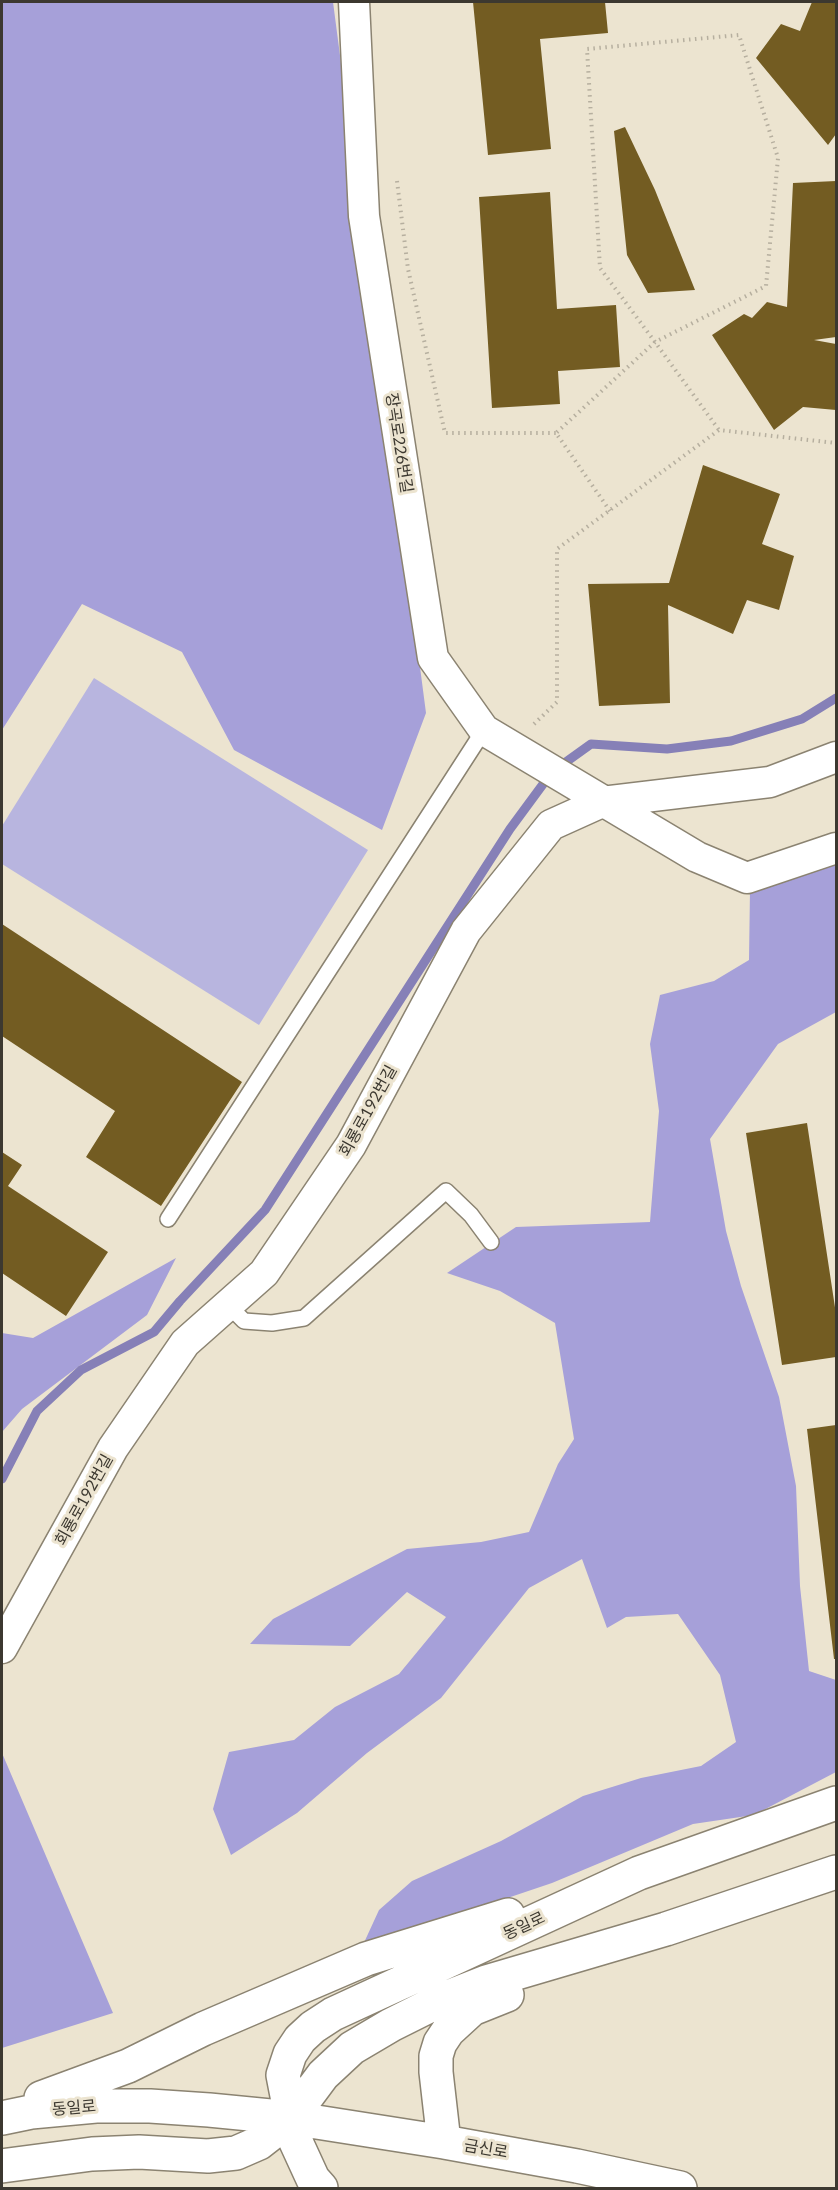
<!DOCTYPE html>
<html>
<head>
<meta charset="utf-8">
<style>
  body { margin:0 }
  #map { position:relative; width:838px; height:2190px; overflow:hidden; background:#ece4d0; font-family:Lato,sans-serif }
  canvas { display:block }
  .frame { position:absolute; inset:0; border:3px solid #3c3830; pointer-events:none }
</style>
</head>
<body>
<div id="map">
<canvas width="838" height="2190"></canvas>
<div class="frame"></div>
</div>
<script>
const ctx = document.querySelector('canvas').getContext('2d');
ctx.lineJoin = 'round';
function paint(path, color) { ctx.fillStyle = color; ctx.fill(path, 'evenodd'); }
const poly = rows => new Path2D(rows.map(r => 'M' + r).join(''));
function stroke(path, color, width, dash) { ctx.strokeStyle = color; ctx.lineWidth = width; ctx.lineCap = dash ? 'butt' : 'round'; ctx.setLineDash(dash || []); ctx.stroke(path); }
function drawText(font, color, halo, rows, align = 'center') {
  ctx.font = font + ' Lato,"Noto Sans KR",sans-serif'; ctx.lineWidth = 6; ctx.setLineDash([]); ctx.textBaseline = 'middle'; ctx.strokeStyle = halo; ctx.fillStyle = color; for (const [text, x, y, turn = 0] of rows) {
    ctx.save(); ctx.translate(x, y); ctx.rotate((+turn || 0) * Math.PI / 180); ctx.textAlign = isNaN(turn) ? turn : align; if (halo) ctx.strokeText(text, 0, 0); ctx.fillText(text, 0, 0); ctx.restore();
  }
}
const green = poly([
  [94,678,368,850,259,1025,2,864,2,826]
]);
const forest = poly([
  [2,2,333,2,426,713,382,830,234,750,182,652,82,604,2,730],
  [836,862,836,1012,778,1044,710,1139,726,1231,741,1286,779,1397,796,1486,800,1586,809,1671,836,1680,836,1772,754,1815,693,1824,552,1883,362,1947,379,1910,412,1881,501,1841,583,1796,641,1778,701,1766,736,1742,720,1675,678,1614,626,1617,607,1628,582,1559,529,1588,441,1698,367,1753,297,1813,231,1855,213,1809,229,1752,294,1740,335,1707,399,1674,446,1617,407,1592,350,1646,250,1644,273,1619,407,1549,481,1542,529,1532,558,1464,574,1439,555,1323,500,1291,447,1273,516,1227,650,1222,659,1111,650,1044,660,995,714,981,749,960,750,890],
  [176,1258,147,1315,22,1409,2,1432,2,1333,33,1338],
  [2,1753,113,2013,2,2048]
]);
const stream = poly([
  [2,1479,37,1411,81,1370,154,1332,180,1301,265,1210,510,829,552,772,591,744,667,749,731,741,802,719,836,698]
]);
const building = poly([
  [473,2,605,2,608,33,540,39,551,149,488,155],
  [812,2,836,2,836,134,828,145,756,58,781,24,800,31],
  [625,127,655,190,695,290,648,293,627,255,614,131],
  [836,181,836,337,814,340,836,344,836,410,803,407,774,430,712,335,744,314,752,318,767,302,787,307,793,183],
  [550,192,557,309,616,305,620,367,558,371,560,404,492,408,479,197],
  [703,465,780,494,762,544,794,556,779,610,747,600,733,634,668,605,670,703,599,706,588,584,669,583],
  [2,924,242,1082,161,1206,86,1157,115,1111,2,1036],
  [807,1123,836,1314,836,1357,782,1365,746,1133],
  [2,1152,22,1165,8,1186,108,1252,66,1316,2,1273],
  [836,1425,836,1659,834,1659,807,1429]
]);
const path = poly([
  [397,181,408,269,445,433,556,433],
  [610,511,556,433,655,342,766,286,778,158,739,35,587,49,600,268,655,342,719,430],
  [534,724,557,702,557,549,719,430,836,443]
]);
const service = poly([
  [168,1219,484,730],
  [228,1305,244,1321,272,1323,304,1318,446,1191,471,1215,491,1242]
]);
const minor = poly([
  [354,2,364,216,433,658,484,730,697,857,747,878,836,848],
  [2,1648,113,1448,185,1343,264,1273,351,1145,466,931,551,825,602,802,770,782,836,757]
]);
const tertiary = poly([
  [41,2098,128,2066,203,2029,366,1959,508,1915],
  [2,2118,31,2112,96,2106,150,2106,209,2110,291,2118,444,2142,577,2166,680,2188],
  [444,2142,436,2072,436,2056,440,2043,448,2031,472,2009,507,1995],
  [2,2166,92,2154,139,2152,208,2156,236,2153,259,2143,291,2118,323,2075,352,2048,391,2025,443,1999,486,1982,666,1929,836,1872],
  [321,2188,313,2179,296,2142,283,2075,290,2054,300,2039,313,2027,333,2014,639,1873,836,1803]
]);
const streetNames = [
  ["장곡로226번길",399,443,81],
  ["회룡로192번길",368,1111,-61],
  ["회룡로192번길",84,1500,-61],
  ["동일로",524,1926,-25],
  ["동일로",74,2108,-5],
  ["금신로",486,2149,10]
];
paint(green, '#b8b5df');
paint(forest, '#a6a0d9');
stroke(stream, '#8680b7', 9);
paint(building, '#735c22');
stroke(service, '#8b8371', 18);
stroke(minor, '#8b8371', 33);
stroke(tertiary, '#8b8371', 36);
stroke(path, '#b6af9f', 4, [1.5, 4.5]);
stroke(service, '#fff', 15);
stroke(minor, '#fff', 30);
stroke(tertiary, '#fff', 33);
drawText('16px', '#3c3830', '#ece4d0', streetNames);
</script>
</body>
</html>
